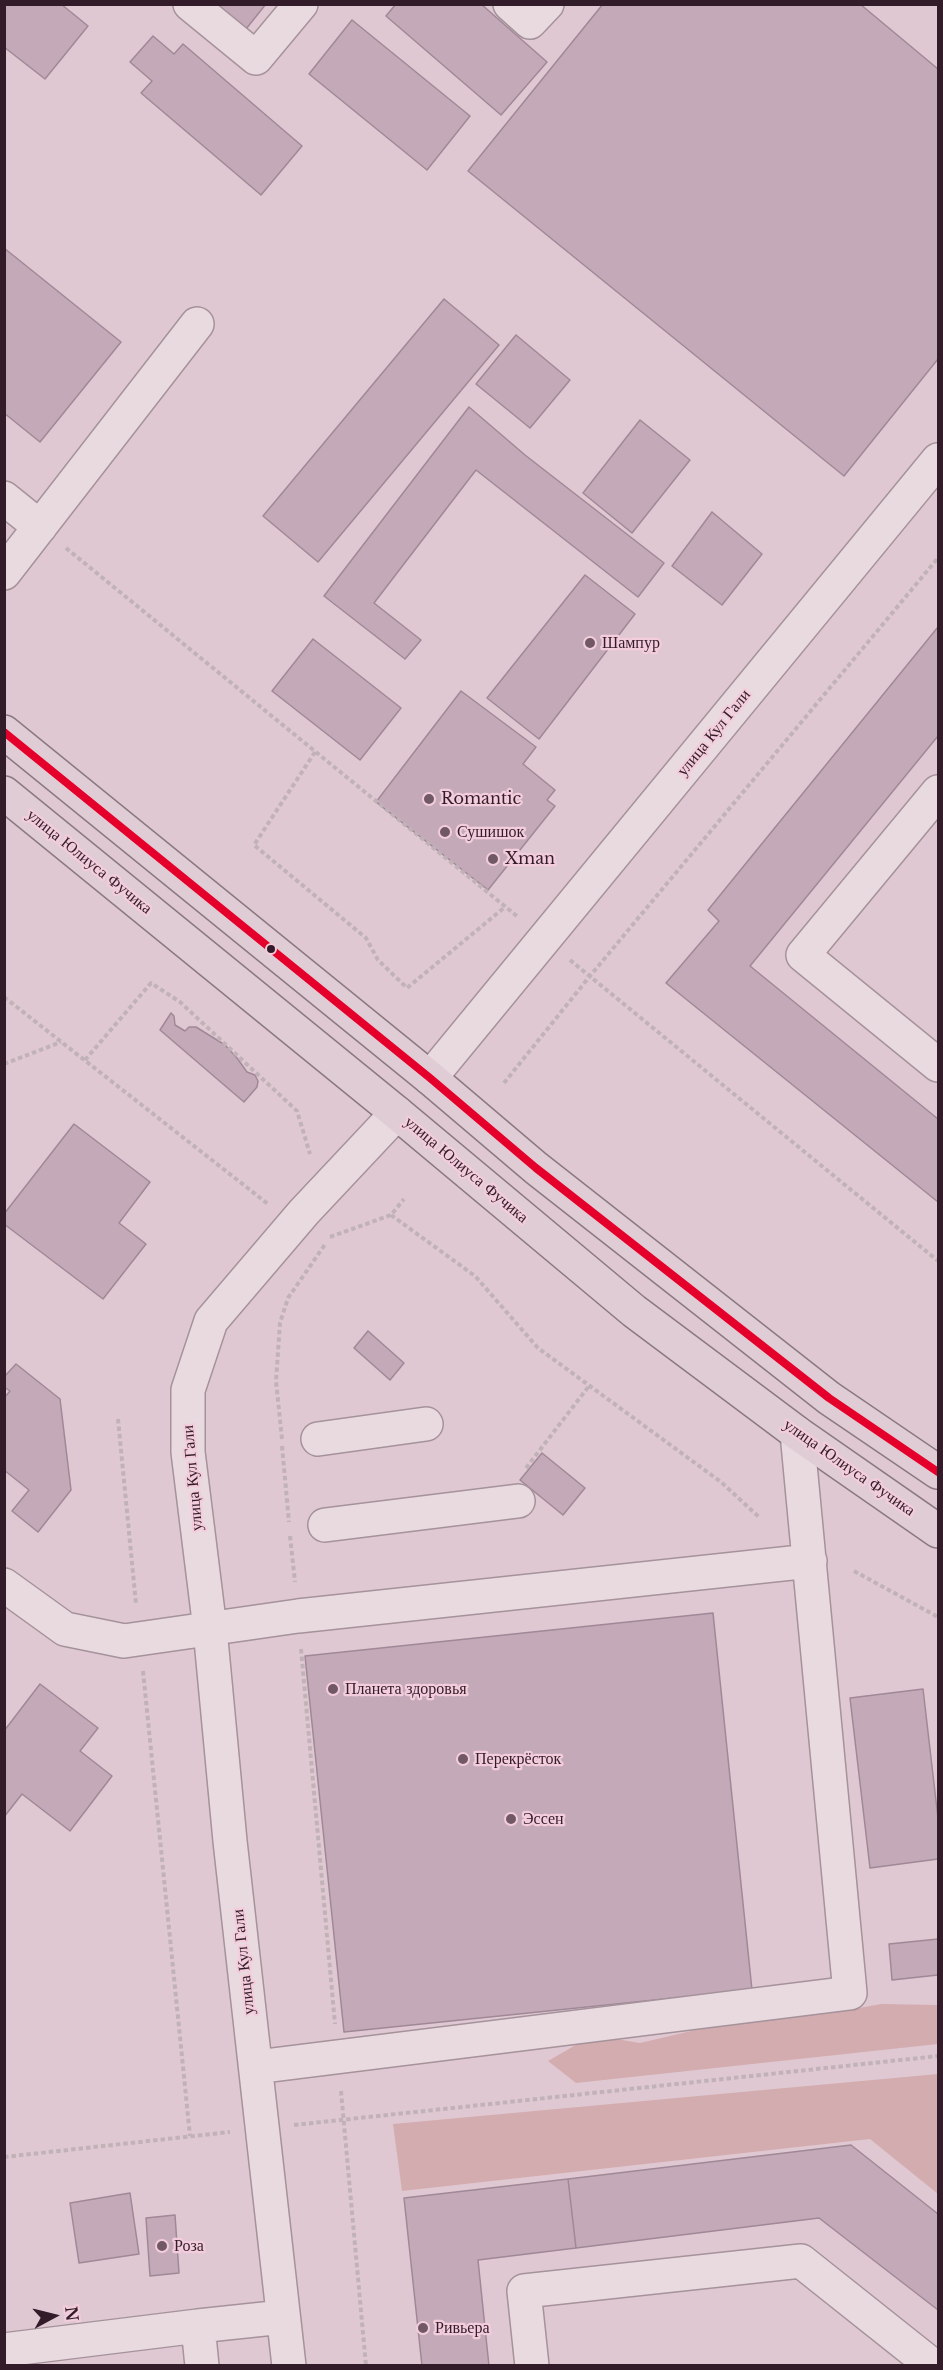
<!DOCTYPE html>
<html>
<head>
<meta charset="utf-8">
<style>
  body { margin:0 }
  #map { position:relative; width:943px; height:2370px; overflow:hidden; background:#e0c8d2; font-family:"Libre Baskerville",serif }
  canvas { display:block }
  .frame { position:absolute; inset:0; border:6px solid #331c29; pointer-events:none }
  .north { position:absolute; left:24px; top:2286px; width:60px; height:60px; -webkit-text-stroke:4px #f3cddb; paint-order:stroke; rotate:83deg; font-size:16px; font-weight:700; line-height:24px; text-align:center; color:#331c29 }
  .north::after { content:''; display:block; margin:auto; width:21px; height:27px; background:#331c29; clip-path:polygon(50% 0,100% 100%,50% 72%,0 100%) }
</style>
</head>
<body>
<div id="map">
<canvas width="943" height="2370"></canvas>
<div class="frame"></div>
<div class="north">N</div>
</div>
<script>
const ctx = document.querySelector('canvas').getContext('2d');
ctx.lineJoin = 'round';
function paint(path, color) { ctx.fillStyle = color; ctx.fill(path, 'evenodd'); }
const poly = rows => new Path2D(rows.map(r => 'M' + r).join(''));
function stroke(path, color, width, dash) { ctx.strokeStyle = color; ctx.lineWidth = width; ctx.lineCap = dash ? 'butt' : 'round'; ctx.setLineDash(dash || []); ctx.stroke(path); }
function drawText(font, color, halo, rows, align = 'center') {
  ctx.font = font + ' "Libre Baskerville",serif'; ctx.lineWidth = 4.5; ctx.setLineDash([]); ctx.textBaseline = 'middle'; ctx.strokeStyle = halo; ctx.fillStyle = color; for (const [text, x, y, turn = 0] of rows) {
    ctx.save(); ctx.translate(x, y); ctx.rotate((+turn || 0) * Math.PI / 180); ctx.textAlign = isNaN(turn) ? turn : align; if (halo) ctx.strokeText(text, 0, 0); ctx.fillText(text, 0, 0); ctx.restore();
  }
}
const green = poly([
  [881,2004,938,2005,938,2044,576,2083,548,2061,593,2035,640,2043,734,2021,832,2013],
  [938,2074,938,2194,870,2139,402,2191,393,2124]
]);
const building = poly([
  [4,4,61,4,88,26,45,79,4,47,4,4],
  [216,4,266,4,246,29,216,4],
  [396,4,481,4,547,62,501,115,386,16,396,4],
  [603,4,860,4,938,69,938,359,844,476,468,171,603,4],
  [352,20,470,116,427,170,309,74,352,20],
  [153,36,174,54,183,44,302,146,261,195,141,93,152,81,130,62,153,36],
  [4,248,121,342,40,442,4,413,4,248],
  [444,299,499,345,318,562,263,516,444,299],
  [516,335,570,380,530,428,476,384,516,335],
  [469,407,525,455,664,563,638,597,476,470,374,603,421,640,405,659,324,596,469,407],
  [640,420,690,460,632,533,583,493,640,420],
  [712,512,762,554,722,605,672,566,712,512],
  [585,575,635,614,539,739,487,698,585,575],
  [938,627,938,736,750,966,938,1119,938,1202,666,983,719,921,708,910,938,627],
  [313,639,401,708,360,760,272,691,313,639],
  [461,691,536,747,523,764,555,790,547,800,555,806,488,890,376,802,461,691],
  [171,1013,174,1016,175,1025,185,1031,189,1027,196,1027,225,1045,237,1058,247,1072,255,1075,258,1081,257,1087,244,1102,160,1030,171,1013],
  [74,1124,150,1182,119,1223,146,1244,103,1299,4,1224,4,1214,74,1124],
  [368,1331,404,1363,390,1380,354,1348,368,1331],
  [16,1364,60,1399,71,1490,38,1532,12,1511,29,1490,4,1470,4,1398,10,1391,4,1387,4,1377,16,1364],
  [542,1453,585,1488,563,1515,520,1480,542,1453],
  [713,1613,752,1990,344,2032,305,1656,713,1613],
  [40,1684,98,1728,80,1751,112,1776,70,1831,22,1794,4,1817,4,1731,40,1684],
  [923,1689,938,1818,938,1859,870,1868,850,1698,923,1689],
  [938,1939,938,1975,892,1980,889,1944,938,1939],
  [851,2145,938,2214,938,2310,819,2218,576,2248,568,2179,851,2145],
  [568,2179,576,2248,478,2260,489,2366,422,2366,404,2198,568,2179],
  [130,2193,139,2254,79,2263,70,2203,130,2193],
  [175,2215,179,2273,150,2276,146,2218,175,2215]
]);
const path = poly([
  [66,548,518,917],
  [315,752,254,845,366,938,378,960,407,988,505,907],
  [570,960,938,1261],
  [4,997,268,1204],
  [85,1060,151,983,180,1002,297,1111,310,1154],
  [4,1064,61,1042],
  [504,1083,590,976,938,558],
  [391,1215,475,1276,538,1348,721,1482,760,1518],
  [330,1237,391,1215,404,1199],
  [118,1419,136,1604],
  [282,1439,276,1381,280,1323,288,1298,326,1243],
  [282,1446,289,1522],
  [526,1468,589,1386],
  [290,1536,295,1582],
  [854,1571,938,1617],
  [301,1649,335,2024],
  [143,1671,190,2136],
  [341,2091,366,2366],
  [294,2125,938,2056],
  [4,2157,230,2132]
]);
const minor = poly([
  [190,4,256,58,301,4],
  [510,4,530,22,547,4],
  [4,498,40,527],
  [4,573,197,324],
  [938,792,803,955,938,1065],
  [430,1078,938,460],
  [318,1439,426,1424],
  [325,1525,518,1501],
  [4,1585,65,1629,124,1641,298,1616,810,1561],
  [256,2067,850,1993,797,1433],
  [4,2350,198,2326],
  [202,2366,198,2326,283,2317],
  [289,2366,230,1841,210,1629,188,1452,188,1390,211,1321,304,1212,397,1113],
  [532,2366,524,2291,801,2261,933,2366]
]);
const major = poly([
  [4,732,430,1078,536,1168,829,1398,938,1472],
  [4,793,397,1113,634,1311,797,1433,938,1531]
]);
const bus1 = poly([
  [4,732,430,1078,536,1168,829,1398,938,1472]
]);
const markers = [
  [590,643,6,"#705864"],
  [429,799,6,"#705864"],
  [445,832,6,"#705864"],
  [493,859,6,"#705864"],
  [271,949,5,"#331c29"],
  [333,1689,6,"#705864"],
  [463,1759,6,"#705864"],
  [511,1819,6,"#705864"],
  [162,2246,6,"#705864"],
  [423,2328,6,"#705864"]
];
const poiNames = [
  ["Шампур",602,643],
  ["Romantic",441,799],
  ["Сушишок",457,832],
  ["Xman",505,859],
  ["Планета здоровья",345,1689],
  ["Перекрёсток",475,1759],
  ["Эссен",523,1819],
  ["Роза",174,2246],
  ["Ривьера",435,2328]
];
const streetNames = [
  ["улица Кул Гали",714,733,-51],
  ["улица Юлиуса Фучика",89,862,39],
  ["улица Юлиуса Фучика",466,1170,40],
  ["улица Юлиуса Фучика",849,1468,35],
  ["улица Кул Гали",193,1478,-95],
  ["улица Кул Гали",244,1962,-96]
];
paint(green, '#d3acaf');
paint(building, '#c4aab9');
stroke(building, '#a08896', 1.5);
stroke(minor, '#a5929b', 36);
stroke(major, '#8a7981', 36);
stroke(path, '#c1b2b8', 4, [4.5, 3]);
stroke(minor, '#e9dae0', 33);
stroke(major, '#e0ccd4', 33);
stroke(bus1, '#e4002b', 8);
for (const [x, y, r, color] of markers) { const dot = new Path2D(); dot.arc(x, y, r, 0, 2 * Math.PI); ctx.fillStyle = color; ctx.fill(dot); stroke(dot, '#f3cddb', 2); }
drawText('16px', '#331c29', '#f3cddb', poiNames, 'left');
drawText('16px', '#331c29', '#f3cddb', streetNames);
</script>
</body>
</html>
